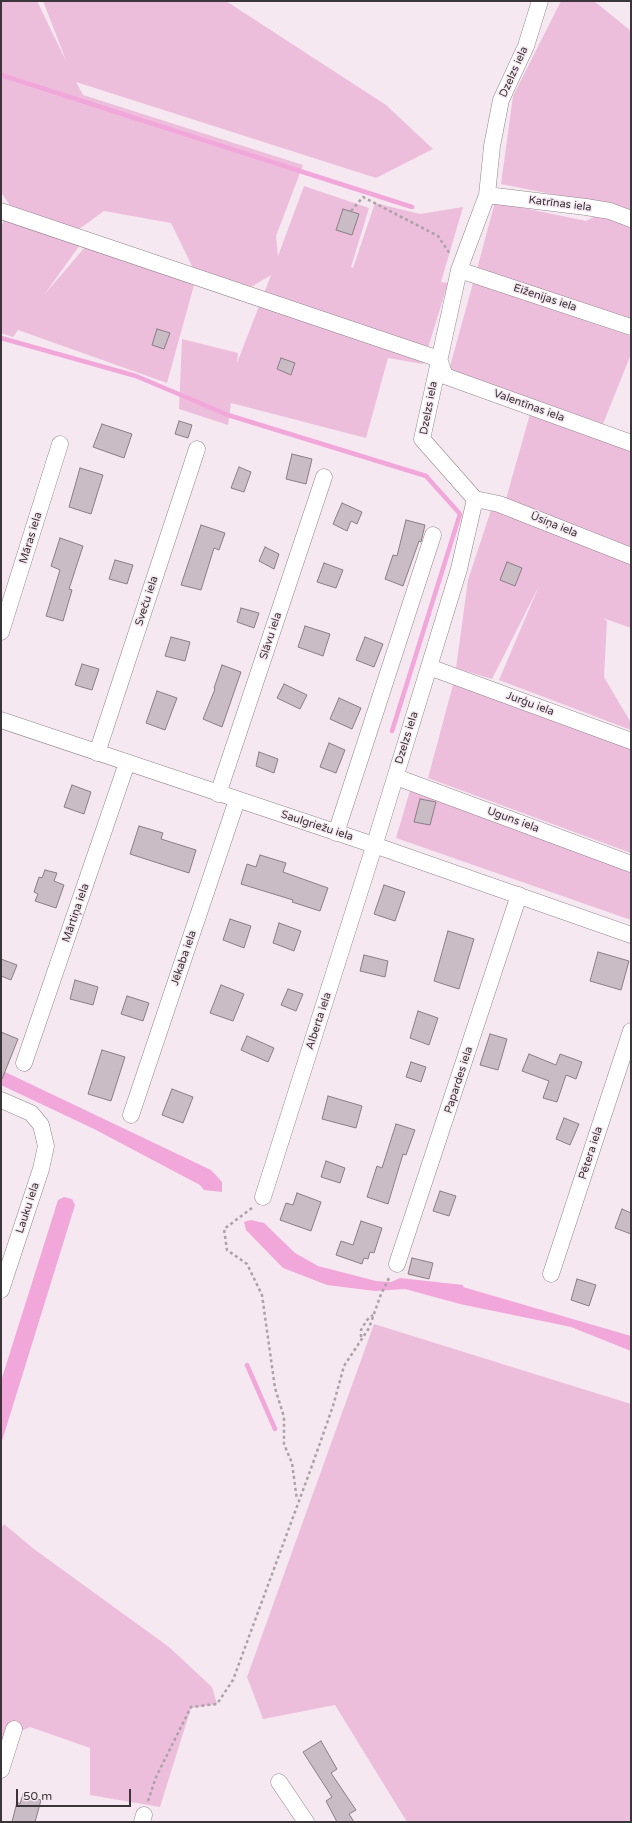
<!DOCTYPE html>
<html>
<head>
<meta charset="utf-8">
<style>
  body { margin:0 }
  #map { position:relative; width:632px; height:1823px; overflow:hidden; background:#f6e8f1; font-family:"Varela Round",sans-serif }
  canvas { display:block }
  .frame { position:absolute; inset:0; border:2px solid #3a3538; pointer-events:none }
  .scale { position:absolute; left:16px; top:1789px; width:115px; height:18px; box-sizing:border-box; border:2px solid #3a3538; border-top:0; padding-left:5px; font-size:12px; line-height:14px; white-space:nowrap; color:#3a3538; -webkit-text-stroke:3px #f6e8f1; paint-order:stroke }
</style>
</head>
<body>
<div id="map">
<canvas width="632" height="1823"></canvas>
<div class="frame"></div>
<div class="scale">50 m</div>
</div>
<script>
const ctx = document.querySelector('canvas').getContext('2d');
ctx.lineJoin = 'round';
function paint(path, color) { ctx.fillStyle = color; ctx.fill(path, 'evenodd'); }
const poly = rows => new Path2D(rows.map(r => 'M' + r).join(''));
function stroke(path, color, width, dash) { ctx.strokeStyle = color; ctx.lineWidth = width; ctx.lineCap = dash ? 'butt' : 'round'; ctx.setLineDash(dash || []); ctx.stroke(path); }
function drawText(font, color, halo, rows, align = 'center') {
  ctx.font = font + ' "Varela Round",sans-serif'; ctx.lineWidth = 3; ctx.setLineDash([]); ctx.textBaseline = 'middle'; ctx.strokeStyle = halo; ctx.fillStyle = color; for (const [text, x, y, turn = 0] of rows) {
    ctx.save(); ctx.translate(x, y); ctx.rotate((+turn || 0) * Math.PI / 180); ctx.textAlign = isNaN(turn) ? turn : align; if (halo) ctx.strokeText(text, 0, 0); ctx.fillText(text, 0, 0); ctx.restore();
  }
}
const green = poly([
  [1,1,37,1,67,63,43,1,226,1,386,105,433,149,376,178,76,82,83,95,303,165,276,236,278,256,304,186,369,208,351,267,353,268,375,203,420,214,463,207,441,282,448,283,423,364,388,358,366,438,231,403,228,425,179,409,182,339,238,353,237,363,271,275,241,293,194,270,171,223,104,211,75,232,11,207,1,192],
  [561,1,594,1,631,31,631,214,602,204,501,184,513,96],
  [495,202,586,221,599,214,631,225,631,321,477,269],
  [4,220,80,245,44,295,85,247,194,285,167,383,18,330,13,337,1,333,1,227],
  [473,283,631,336,631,354,603,424,449,370],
  [530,414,631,449,631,548,506,499],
  [492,507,631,560,631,628,603,618,607,621,604,677,631,723,631,730,499,680,539,586,492,679,456,668,468,580],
  [454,681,631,747,631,853,428,778],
  [411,787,631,868,631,920,396,838],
  [374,1324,631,1404,631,1822,407,1822,335,1705,263,1719,247,1677],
  [4,1524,34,1549,169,1647,212,1687,217,1704,191,1708,160,1807,90,1795,90,1748,30,1727,1,1740,1,1529]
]);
const water = poly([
  [1,1070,211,1170,222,1182,222,1192,204,1190,200,1185,94,1129,1,1085],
  [64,1197,72,1199,75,1205,1,1444,1,1381,58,1200],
  [251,1220,264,1223,295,1253,318,1266,376,1281,391,1282,400,1278,463,1285,463,1287,631,1336,631,1351,571,1327,460,1304,405,1289,375,1291,327,1285,283,1268,246,1230,244,1222]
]);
const stream = poly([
  [1,75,412,207],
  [1,338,136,376,228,415,426,476,460,514,392,731],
  [247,1365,275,1429]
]);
const building = poly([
  [343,209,359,214,352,235,336,230,343,209],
  [157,329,170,333,164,349,152,345,157,329],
  [281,358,295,363,291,375,277,369,281,358],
  [179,421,192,425,188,438,175,434,179,421],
  [102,424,132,434,124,458,93,447,102,424],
  [292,454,312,459,306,484,286,479,292,454],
  [239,467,251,472,244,492,231,488,239,467],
  [80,468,103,475,91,514,69,507,80,468],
  [342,503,362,512,357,524,351,521,347,531,333,524,342,503],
  [406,520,425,525,421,542,419,541,403,586,385,579,393,555,397,556,406,520],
  [201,525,225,533,219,550,214,548,201,590,181,585,201,525],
  [60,538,83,546,69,589,72,590,63,621,46,616,60,570,51,566,60,538],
  [265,547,279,554,274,569,259,561,265,547],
  [115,560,133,565,127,584,109,579,115,560],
  [507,562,522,568,515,586,500,580,507,562],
  [324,563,343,570,336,588,317,582,324,563],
  [241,608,259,613,254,628,237,622,241,608],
  [305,626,330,634,323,656,298,647,305,626],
  [171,637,190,642,185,661,165,656,171,637],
  [365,637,383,644,374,667,356,660,365,637],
  [82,664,99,669,92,690,75,685,82,664],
  [222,665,241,672,222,727,203,719,215,689,214,688,222,665],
  [284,684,307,695,300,709,277,698,284,684],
  [157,691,177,698,165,730,146,723,157,691],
  [339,698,361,708,352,729,330,719,339,698],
  [329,743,345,750,336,773,320,767,329,743],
  [259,752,278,759,274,773,256,766,259,752],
  [72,785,91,792,84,814,64,807,72,785],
  [420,799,436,802,430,825,414,822,420,799],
  [139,826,163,833,161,839,196,850,189,873,130,854,139,826],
  [260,855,286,863,283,872,328,888,320,911,292,902,293,900,241,884,247,864,256,867,260,855],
  [45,870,57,873,54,881,64,885,56,908,35,901,38,894,34,892,39,877,42,878,45,870],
  [384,885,405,892,395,921,374,914,384,885],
  [230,919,251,926,244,948,223,940,230,919],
  [279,923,301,931,294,951,273,943,279,923],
  [448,931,474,939,459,989,434,981,448,931],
  [598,952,629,961,621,990,590,981,598,952],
  [364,955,388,961,385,977,360,971,364,955],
  [1,959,17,965,11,980,1,976,1,959],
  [75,980,98,987,93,1005,70,999,75,980],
  [221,985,244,994,233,1021,210,1013,221,985],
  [288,989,303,994,296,1011,281,1005,288,989],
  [127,996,149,1003,143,1021,121,1014,127,996],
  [418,1011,438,1018,429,1045,410,1038,418,1011],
  [1,1032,18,1039,2,1079,1,1079,1,1032],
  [490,1034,507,1039,498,1070,480,1065,490,1034],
  [247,1036,274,1048,268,1062,241,1050,247,1036],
  [102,1050,125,1057,111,1101,88,1094,102,1050],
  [529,1054,556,1065,560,1054,582,1062,576,1079,566,1075,557,1102,543,1098,549,1081,522,1071,529,1054],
  [411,1062,426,1067,421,1082,406,1077,411,1062],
  [172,1089,193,1097,183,1123,162,1115,172,1089],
  [328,1096,362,1106,356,1128,322,1119,328,1096],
  [564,1118,579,1124,570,1145,556,1139,564,1118],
  [396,1124,415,1130,406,1155,403,1154,388,1204,367,1197,377,1166,382,1168,396,1124],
  [326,1161,345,1168,340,1183,321,1177,326,1161],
  [440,1191,456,1196,449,1216,433,1211,440,1191],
  [297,1193,321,1202,311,1231,280,1220,286,1203,293,1205,297,1193],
  [622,1209,631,1213,631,1234,615,1228,622,1209],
  [361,1221,382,1228,374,1253,370,1252,368,1259,364,1258,362,1264,336,1255,341,1241,353,1245,361,1221],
  [412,1258,433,1263,429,1279,408,1274,412,1258],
  [577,1279,596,1285,589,1306,571,1300,577,1279],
  [321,1741,337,1769,331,1773,356,1810,349,1814,354,1822,337,1822,326,1801,332,1797,303,1752,321,1741],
  [23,1794,41,1800,35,1822,12,1822,17,1802,20,1804,23,1794]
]);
const path = poly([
  [351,211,363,197,438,236,450,254],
  [252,1208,224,1229,227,1250,247,1264,262,1295,275,1388,284,1417,284,1444,292,1463,297,1500],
  [361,1337,361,1330,367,1320,373,1315],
  [148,1801,156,1777,191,1707,217,1704,233,1680,313,1463,333,1406,344,1366,369,1328,381,1294,390,1276]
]);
const minor = poly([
  [487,195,586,207,610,211,631,219],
  [1,211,439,359,445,376,631,443],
  [459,270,631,327],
  [475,499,422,439,459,270,487,195,492,146,501,100,526,46,540,1],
  [475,499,499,504,631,556],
  [1,632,60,444],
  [429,667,631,741],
  [1,720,374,845,631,935],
  [97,753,197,449],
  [396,777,631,864],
  [218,794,324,477],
  [336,833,433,535],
  [24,1063,127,763],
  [1,1100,31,1113,41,1125,46,1146,41,1169,1,1290],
  [131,1115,237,800],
  [263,1197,372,853,459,569,475,499],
  [397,1264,519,895],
  [551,1274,631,1031],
  [1,1770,14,1729],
  [279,1782,306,1822],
  [142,1822,144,1815]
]);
const streetNames = [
  ["Dzelzs iela",514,72,-66],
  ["Katrīnas iela",560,204,7],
  ["Eiženijas iela",545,298,18],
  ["Valentīnas iela",529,406,20],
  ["Dzelzs iela",429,408,-79],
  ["Ūsiņa iela",554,525,22],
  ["Māras iela",31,538,-73],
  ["Sveču iela",147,601,-72],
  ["Slāvu iela",271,636,-72],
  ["Jurģu iela",530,704,20],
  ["Dzelzs iela",407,738,-73],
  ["Uguns iela",513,820,20],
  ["Saulgriežu iela",317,826,18],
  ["Mārtiņa iela",76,913,-71],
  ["Jēkaba iela",184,958,-71],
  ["Alberta iela",319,1021,-72],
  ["Papardes iela",459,1080,-72],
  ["Pētera iela",591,1153,-72],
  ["Lauku iela",28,1208,-72]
];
paint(green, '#edbedc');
paint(water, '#f2a7da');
stroke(stream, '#f2a7da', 4.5);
paint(building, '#c9bcc4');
stroke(building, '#8a7e85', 1);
stroke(minor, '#92868e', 17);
stroke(path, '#aba1a7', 2.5, [3, 3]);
stroke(minor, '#fff', 16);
drawText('11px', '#3a3538', '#f6e8f1', streetNames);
</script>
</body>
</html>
